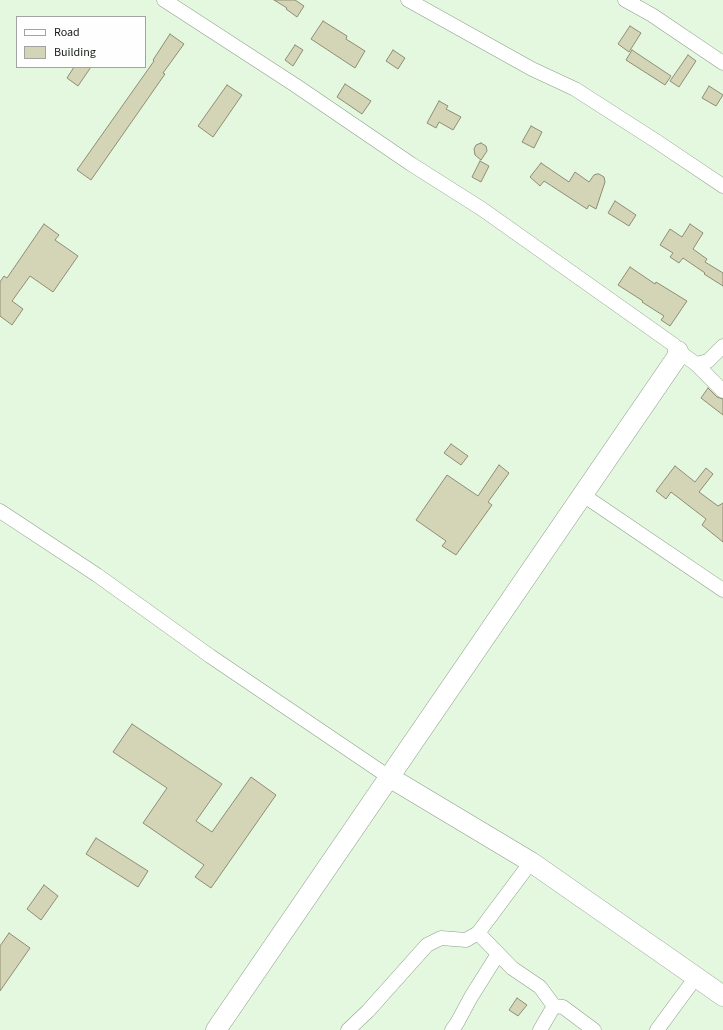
<!DOCTYPE html>
<html>
<head>
<meta charset="utf-8">
<style>
  body { margin:0 }
  #map { position:relative; width:723px; height:1030px; overflow:hidden; background:#e4f8e0; font-family:"Source Sans 3",sans-serif }
  canvas { display:block }
  .legend { position:absolute; left:16px; top:16px; width:130px; height:52px; box-sizing:border-box; background:#fefefe; border:1px solid #a1a4a0; margin:0; padding:5px 7px; list-style:none; font-size:12px; color:#151c14 }
  .legend li { display:flex; align-items:center; gap:8px; height:20px }
  .legend b { width:20px; border:1px solid #a1a4a0 }
</style>
</head>
<body>
<div id="map">
<canvas width="723" height="1030"></canvas>
<ul class="legend">
<li><b style="height:5px;background:#fff"></b>Road</li>
<li><b style="height:11px;background:#d4d4b7"></b>Building</li>
</ul>
</div>
<script>
const ctx = document.querySelector('canvas').getContext('2d');
ctx.lineJoin = 'round';
function paint(path, color) { ctx.fillStyle = color; ctx.fill(path, 'evenodd'); }
const poly = rows => new Path2D(rows.map(r => 'M' + r).join(''));
function stroke(path, color, width, dash) { ctx.strokeStyle = color; ctx.lineWidth = width; ctx.lineCap = dash ? 'butt' : 'round'; ctx.setLineDash(dash || []); ctx.stroke(path); }
const building = poly([
  [274,0,295,0,304,6,297,17,286,9,287,8,274,0],
  [323,21,347,36,346,39,365,51,355,68,311,39,323,21],
  [630,26,641,33,629,52,618,44,630,26],
  [170,34,184,44,163,73,165,74,91,180,77,170,154,61,153,60,170,34],
  [295,45,303,50,293,66,285,60,295,45],
  [393,50,405,58,398,69,386,61,393,50],
  [632,50,671,76,665,85,626,60,632,50],
  [688,55,696,61,679,87,670,81,688,55],
  [74,67,91,67,78,86,67,78,74,67],
  [345,84,371,101,362,114,337,97,345,84],
  [227,85,242,95,213,137,198,126,227,85],
  [709,86,723,95,716,106,702,98,709,86],
  [439,101,448,106,446,109,461,117,453,130,439,122,436,128,427,123,439,101],
  [531,126,542,132,534,148,522,142,531,126],
  [481,143,486,146,487,151,481,160,475,155,474,149,476,145,481,143],
  [480,161,489,166,481,182,472,177,480,161],
  [541,163,569,182,575,172,589,182,594,175,597,174,599,174,604,177,605,182,596,209,589,205,587,209,544,181,540,186,530,177,541,163],
  [615,201,636,215,629,226,608,213,615,201],
  [44,224,59,235,55,240,78,256,53,292,30,276,12,301,23,309,12,325,0,316,0,282,4,276,7,278,44,224],
  [690,224,703,233,693,249,707,259,705,262,723,273,723,286,704,274,705,273,683,258,679,263,670,257,673,253,660,245,670,229,682,237,690,224],
  [630,267,655,284,656,282,687,301,670,326,661,320,664,316,642,302,643,301,618,285,630,267],
  [708,388,717,397,723,399,723,415,701,398,708,388],
  [451,444,468,456,461,465,444,453,451,444],
  [499,465,509,473,488,502,492,505,456,555,442,546,446,541,416,520,447,475,478,496,499,465],
  [675,466,695,482,706,468,713,474,699,492,718,506,723,503,723,542,702,525,706,519,671,492,666,499,656,491,675,466],
  [132,724,222,784,196,821,212,832,251,777,276,795,211,888,195,877,204,865,143,823,167,788,113,752,132,724],
  [96,838,148,871,138,887,86,854,96,838],
  [44,885,58,896,41,920,27,909,44,885],
  [9,933,30,948,0,991,0,946,9,933],
  [517,998,527,1005,518,1016,509,1010,517,998]
]);
const street = poly([
  [164,0,295,85,411,164,482,209,674,345,678,351,696,364,708,361,723,346],
  [408,0,532,69,575,89,656,141,723,186],
  [625,0,652,15,723,63],
  [696,364,723,391],
  [583,495,723,590],
  [0,511,97,575,210,656,389,777],
  [478,933,512,968,540,987,554,1006,540,1030],
  [554,1006,563,1007,594,1030],
  [348,1030,368,1011,427,945,441,938,466,940,478,933,531,862],
  [452,1030,457,1023,471,997,498,954],
  [657,1030,696,977]
]);
const secondary = poly([
  [389,777,531,862,696,977,723,996],
  [216,1030,675,360,677,357,678,351]
]);
paint(building, '#d4d4b7');
stroke(building, '#8e8d73', 1);
stroke(street, '#8b9d87', 15);
stroke(secondary, '#8b9d87', 21);
stroke(street, '#fff', 14);
stroke(secondary, '#fff', 20);
</script>
</body>
</html>
